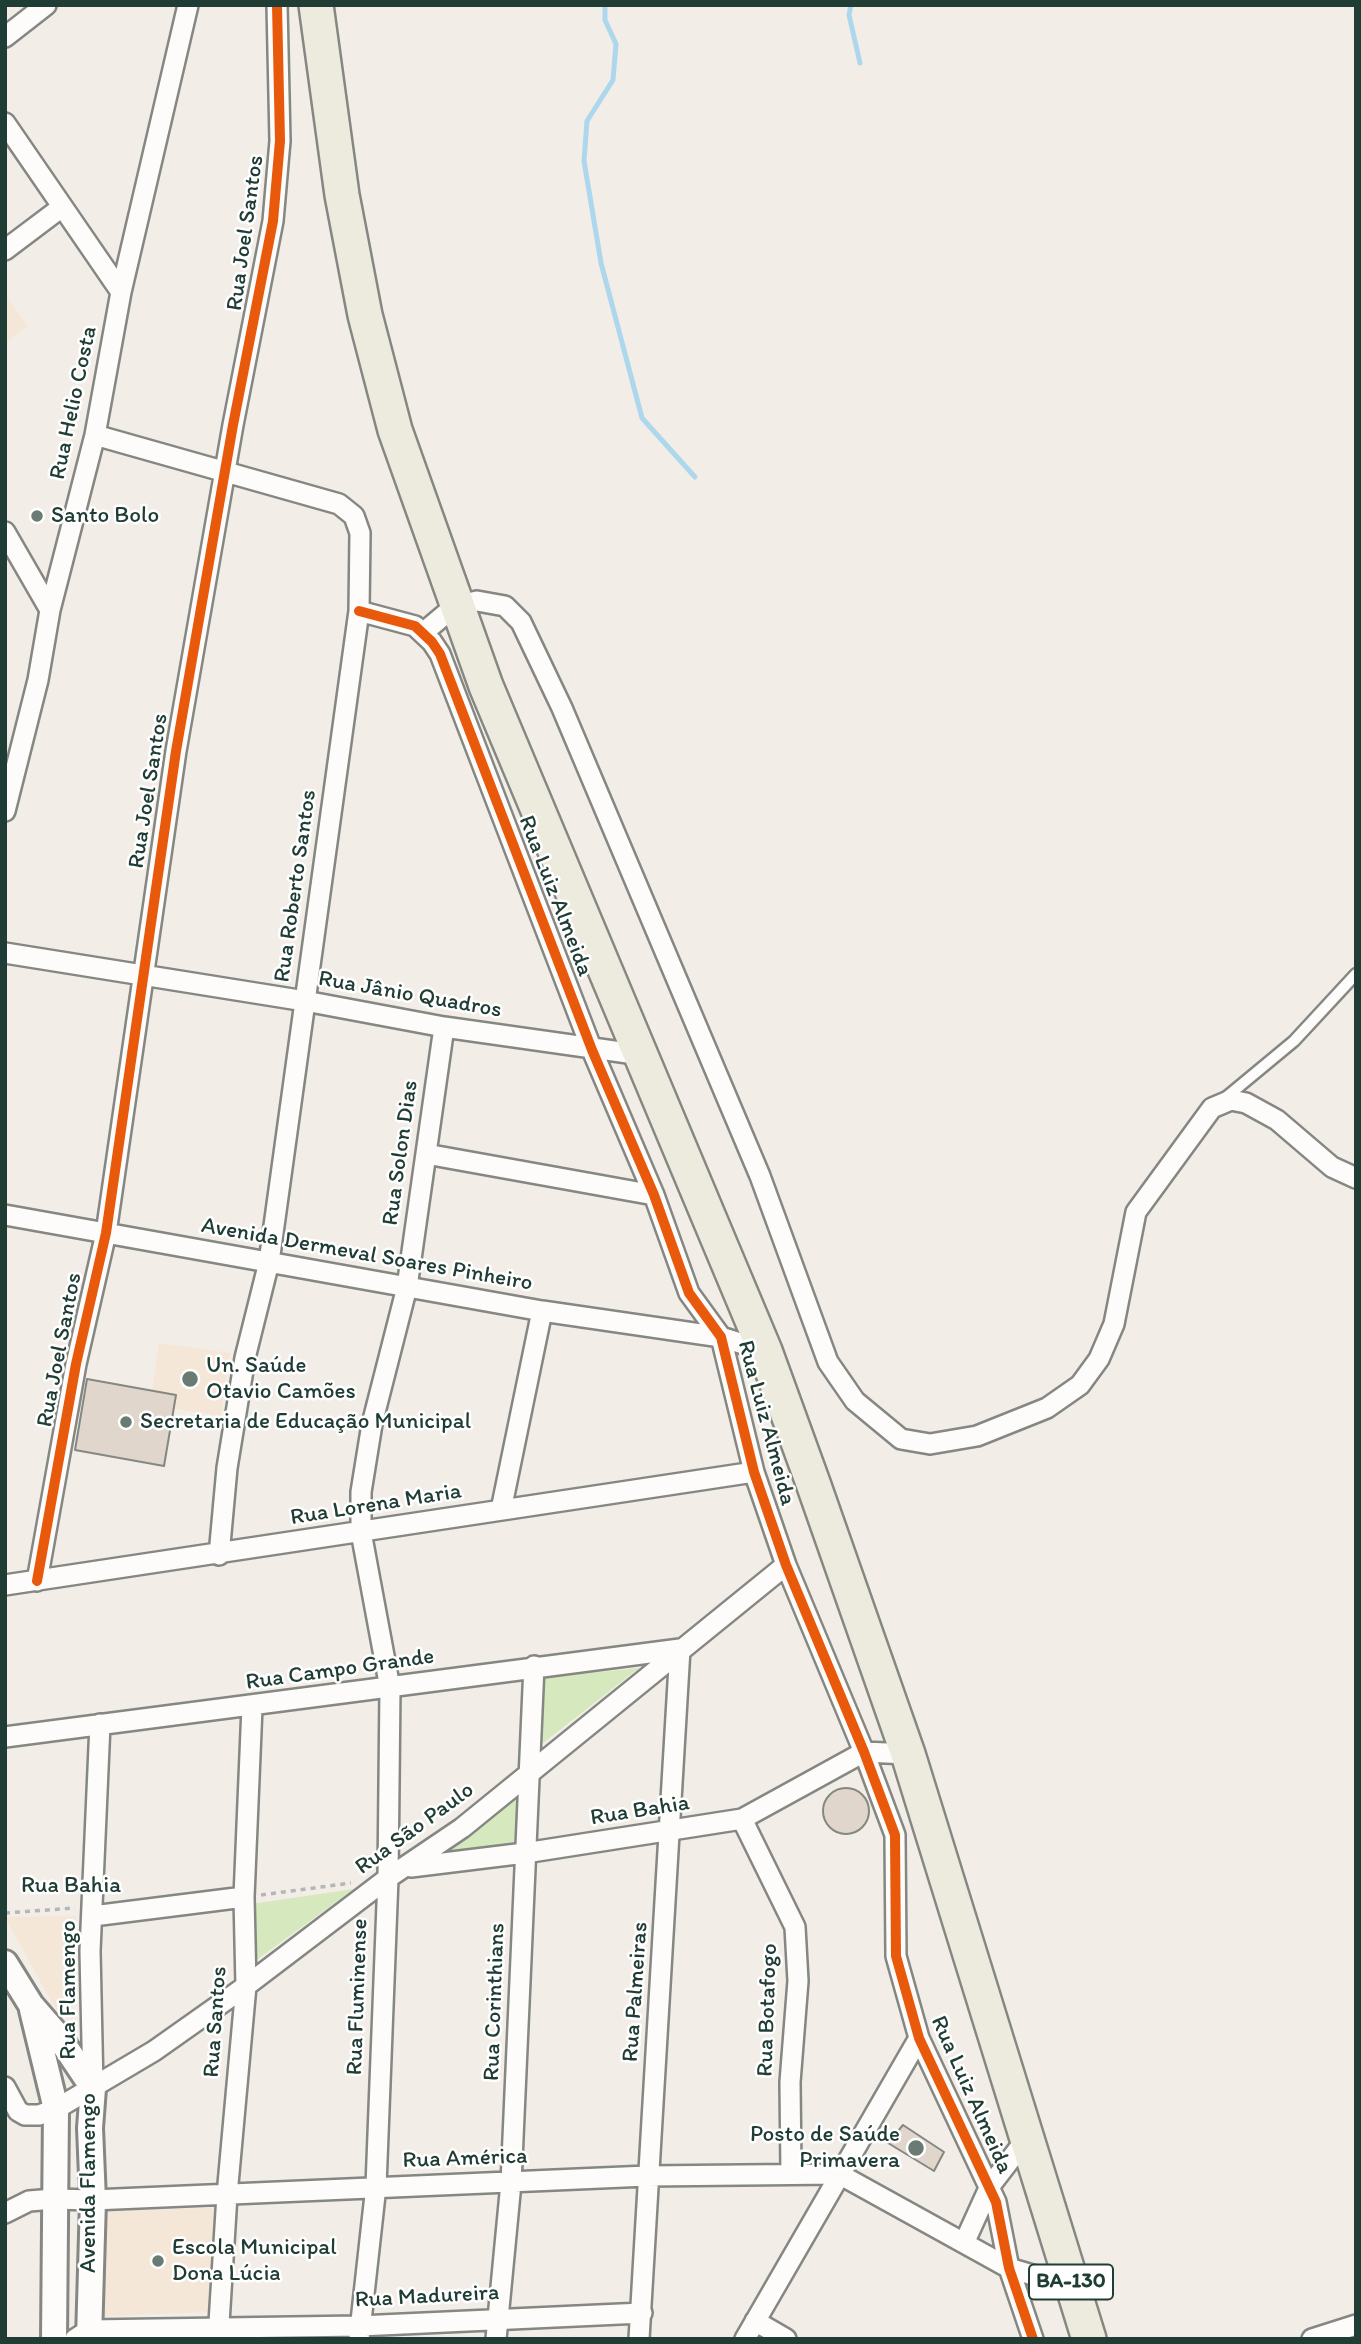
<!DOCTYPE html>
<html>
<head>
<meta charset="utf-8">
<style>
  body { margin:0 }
  #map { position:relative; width:1361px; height:2344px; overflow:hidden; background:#f3ede7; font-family:Itim,sans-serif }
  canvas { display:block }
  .frame { position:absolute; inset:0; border:7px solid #1f3d34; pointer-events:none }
</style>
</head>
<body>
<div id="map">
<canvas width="1361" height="2344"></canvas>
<div class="frame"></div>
</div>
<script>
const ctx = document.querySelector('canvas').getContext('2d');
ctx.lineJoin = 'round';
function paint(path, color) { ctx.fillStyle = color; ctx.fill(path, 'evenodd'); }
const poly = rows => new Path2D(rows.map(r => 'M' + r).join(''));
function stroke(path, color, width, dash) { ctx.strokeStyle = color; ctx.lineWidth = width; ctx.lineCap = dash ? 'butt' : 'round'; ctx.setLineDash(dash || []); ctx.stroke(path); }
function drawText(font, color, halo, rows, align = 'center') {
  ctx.font = font + ' Itim,sans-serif'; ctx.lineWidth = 5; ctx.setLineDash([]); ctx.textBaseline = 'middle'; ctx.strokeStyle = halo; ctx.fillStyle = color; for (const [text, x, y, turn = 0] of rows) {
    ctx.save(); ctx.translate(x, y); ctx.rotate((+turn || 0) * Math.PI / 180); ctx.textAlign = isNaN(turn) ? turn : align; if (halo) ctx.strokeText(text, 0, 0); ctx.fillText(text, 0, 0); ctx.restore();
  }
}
const built = poly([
  [5,295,28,326,5,343],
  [159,1343,230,1353,221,1416,150,1405],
  [76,1916,72,2014,60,2017,5,1917],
  [215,2208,209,2312,103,2316,106,2211]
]);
const green = poly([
  [639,1668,542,1744,541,1678],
  [518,1794,519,1849,431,1858],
  [354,1889,255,1961,251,1904]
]);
const stream = poly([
  [605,5,605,20,616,44,613,80,587,121,584,161,601,263,642,418,695,477],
  [851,5,849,15,860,63]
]);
const building = poly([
  [87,1379,176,1395,164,1466,75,1450,87,1379],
  '823 1811a23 23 0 1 1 46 0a23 23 0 1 1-46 0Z',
  [903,2125,944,2152,934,2171,888,2143,903,2125]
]);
const path = poly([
  [261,1895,351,1883],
  [5,1913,75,1908]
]);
const service = poly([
  [1224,1099,1294,1041,1356,974]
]);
const minor = poly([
  [5,37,46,5],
  [5,123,121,292],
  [5,250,62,207],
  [95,435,339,504,354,516,360,533,359,611,269,1262,245,1358,227,1468,219,1555],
  [5,532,50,610],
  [359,611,415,626,432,642,440,654,592,1050,654,1195,689,1293,721,1337,754,1472,786,1565,864,1752,895,1835,896,1956,919,2038,996,2202,1009,2268,1033,2339],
  [424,632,455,606,477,601,505,606,521,622,562,708,760,1176,828,1362,855,1401,901,1439,930,1444,977,1436,1047,1408,1080,1385,1099,1359,1114,1324,1136,1212,1212,1108,1231,1100,1246,1103,1277,1120,1332,1167,1356,1178],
  [5,811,38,680,50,610,95,435,121,292,188,5],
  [5,953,305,1001,444,1027,642,1055],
  [426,1154,654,1195],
  [5,1215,542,1311,721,1337,765,1351],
  [501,1510,542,1311],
  [37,1581,76,1364,106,1233,176,751,233,425,273,221,280,141,277,5],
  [5,1585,754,1472],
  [5,1737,680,1649,639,2339],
  [742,1819,795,1927,798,1981,790,2082,791,2173],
  [411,1867,525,1853,742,1819,864,1752,908,1754],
  [93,1916,244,1897],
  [5,2087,18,2111,25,2115,39,2115,56,2109,154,2051,246,1986,388,1878,462,1828,786,1565],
  [93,2088,90,1951,100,1724],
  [5,2213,29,2201,54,2199,93,2200,647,2176,839,2174,1009,2268,1073,2287],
  [965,2241,990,2186,1027,2138],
  [755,2321,786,2339],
  [75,2339,89,2330,359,2326,642,2313],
  [218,2339,227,2195,246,1986,244,1897,252,1707],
  [359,2339,376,2186,388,1878,390,1688,361,1532,361,1492,372,1424,407,1287,444,1027],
  [496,2339,511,2183,534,1666],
  [745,2339,919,2038],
  [1312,2339,1356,2325]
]);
const tertiary = poly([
  [5,1963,31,2005,58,2036,93,2088,90,2128,93,2200,89,2339],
  [32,2010,56,2109,54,2339]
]);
const trunk = poly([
  [316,5,342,195,365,315,395,430,486,686,765,1351,813,1483,908,1754,1089,2339]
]);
const cycleway = poly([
  [359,611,415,626,432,642,440,654,592,1050,654,1195,689,1293,721,1337,754,1472,786,1565,864,1752,895,1835,896,1956,919,2038,996,2202,1009,2268,1033,2339],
  [37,1581,76,1364,106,1233,176,751,233,425,273,221,280,141,277,5]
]);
const markers = [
  [37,516,7,"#697b73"],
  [190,1379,9,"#697b73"],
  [126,1422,7,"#697b73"],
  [916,2148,9,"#697b73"],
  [158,2261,7,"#697b73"]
];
const shields = [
  [1071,2282,84]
];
const shieldNames = [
  ["BA-130",1071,2282]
];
const streetNames = [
  ["Rua Joel Santos",246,233,-82],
  ["Rua Helio Costa",74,403,-78],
  ["Rua Joel Santos",149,791,-81],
  ["Rua Roberto Santos",296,886,-82],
  ["Rua Luiz Almeida",555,896,69],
  ["Rua Jânio Quadros",410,995,10],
  ["Rua Solon Dias",401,1153,-82],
  ["Avenida Dermeval Soares Pinheiro",367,1255,10],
  ["Rua Joel Santos",60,1350,-79],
  ["Rua Luiz Almeida",766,1423,75],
  ["Rua Lorena Maria",376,1505,-9],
  ["Rua Campo Grande",340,1670,-8],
  ["Rua Bahia",640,1811,-9],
  ["Rua São Paulo",415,1829,-36],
  ["Rua Bahia",71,1886],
  ["Rua Flamengo",69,1990,-90],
  ["Rua Palmeiras",636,1992,-86],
  ["Rua Fluminense",358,1997,-88],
  ["Rua Corinthians",495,2002,-88],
  ["Rua Botafogo",768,2010,-88],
  ["Rua Santos",216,2022,-86],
  ["Rua Luiz Almeida",971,2095,66],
  ["Rua América",465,2159,-2],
  ["Avenida Flamengo",89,2183,-90],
  ["Rua Madureira",427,2297,-3]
];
const poiNames = [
  ["Santo Bolo",51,516],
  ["Un. Saúde",206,1366],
  ["Otavio Camões",206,1392],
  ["Secretaria de Educação Municipal",140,1422],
  ["Posto de Saúde",900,2135,"right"],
  ["Primavera",900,2161,"right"],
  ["Escola Municipal",172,2248],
  ["Dona Lúcia",172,2274]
];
paint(built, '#f4e7d8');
paint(green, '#d6e8be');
stroke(stream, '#add7ed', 5);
paint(building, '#e0d6cc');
stroke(building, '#848782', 2);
stroke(service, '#848782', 15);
stroke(minor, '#848782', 24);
stroke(tertiary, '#848782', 30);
stroke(trunk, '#848782', 38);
stroke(path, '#b4b7b5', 3.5, [5, 5]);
stroke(service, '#fdfcfb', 10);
stroke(minor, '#fdfcfb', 19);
stroke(tertiary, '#fdfcfb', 24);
stroke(trunk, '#edeade', 33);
stroke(cycleway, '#e8590c', 10);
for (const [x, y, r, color] of markers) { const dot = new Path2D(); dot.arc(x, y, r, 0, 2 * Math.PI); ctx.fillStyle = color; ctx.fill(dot); stroke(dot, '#fff', 2.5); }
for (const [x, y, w] of shields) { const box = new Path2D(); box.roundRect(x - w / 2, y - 17.5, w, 35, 5); ctx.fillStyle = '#fff'; ctx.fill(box); stroke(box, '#1f3d34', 2); }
drawText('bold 21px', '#1f3d34', null, shieldNames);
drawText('23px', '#1f3d34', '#fff', streetNames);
drawText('23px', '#1f3d34', '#fff', poiNames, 'left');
</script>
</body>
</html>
